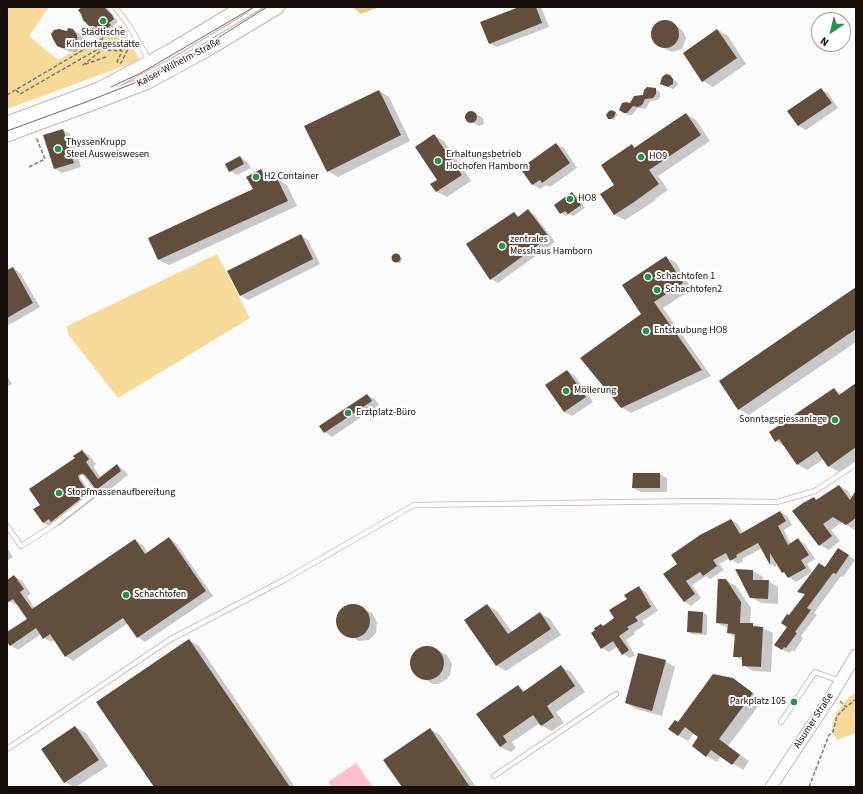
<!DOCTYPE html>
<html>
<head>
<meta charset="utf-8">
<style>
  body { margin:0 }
  #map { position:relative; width:863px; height:794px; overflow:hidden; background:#fbfbfb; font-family:"Source Sans 3",sans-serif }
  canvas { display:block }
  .frame { position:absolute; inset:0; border:8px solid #170d09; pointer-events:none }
  .north { position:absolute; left:811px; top:12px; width:40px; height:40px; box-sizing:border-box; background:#fff; border:1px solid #a29e9d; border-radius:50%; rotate:215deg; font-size:11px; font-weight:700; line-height:16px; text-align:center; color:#170d09 }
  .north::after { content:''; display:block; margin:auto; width:14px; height:18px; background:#24924b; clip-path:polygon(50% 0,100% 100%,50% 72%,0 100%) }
</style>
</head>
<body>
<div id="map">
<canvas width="863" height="794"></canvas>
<div class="frame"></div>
<div class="north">N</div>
</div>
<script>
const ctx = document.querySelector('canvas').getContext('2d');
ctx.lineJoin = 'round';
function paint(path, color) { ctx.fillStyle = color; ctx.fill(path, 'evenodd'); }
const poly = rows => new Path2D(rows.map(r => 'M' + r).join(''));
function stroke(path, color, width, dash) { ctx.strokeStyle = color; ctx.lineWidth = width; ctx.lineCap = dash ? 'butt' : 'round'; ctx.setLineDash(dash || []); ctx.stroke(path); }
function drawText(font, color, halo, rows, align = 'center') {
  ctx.font = font + ' "Source Sans 3",sans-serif'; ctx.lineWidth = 4; ctx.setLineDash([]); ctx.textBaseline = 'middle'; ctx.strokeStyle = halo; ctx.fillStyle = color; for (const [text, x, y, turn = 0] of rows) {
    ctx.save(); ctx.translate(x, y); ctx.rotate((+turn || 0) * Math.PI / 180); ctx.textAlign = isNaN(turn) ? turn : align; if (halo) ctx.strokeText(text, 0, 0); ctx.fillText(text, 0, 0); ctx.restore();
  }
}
const green = poly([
  [7,7,49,7,29,36,58,60,120,25,140,60,7,109],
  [217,254,250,318,118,398,68,334,67,326],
  [856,692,856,733,837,740,831,731,835,714,848,698]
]);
const forest = poly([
  [353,7,380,7,360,14]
]);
const water = poly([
  [356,763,373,787,332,787,328,782]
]);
const shadow = poly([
  [84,7,107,7,118,22,113,26,115,28,109,33,106,31,104,33,93,29,84,20],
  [522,7,541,7,549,27,497,47,489,43],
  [666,21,680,28,684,33,686,38,682,49,672,52,667,50,654,42,652,36,653,30,656,25,660,22],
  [73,30,81,35,84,40,85,50,80,47,76,52,70,52,57,46,68,32],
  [718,30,728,36,746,64,713,87,703,81],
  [670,76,678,83,677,86,673,89,661,84],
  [655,89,660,92,660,97,658,100,650,101,646,109,638,108,632,115,629,115,620,110],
  [821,89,828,93,838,108,806,130,799,126,789,112],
  [379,91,389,97,410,141,338,177,328,171],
  [469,112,472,112,483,118,484,123,482,125,479,126,467,119,467,115],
  [610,112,618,114,614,120,609,118],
  [686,114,696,120,710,141,658,176,668,190,655,199,656,200,625,220,615,215,601,194,615,185,632,145,636,148],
  [63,130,70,134,81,167,62,173,55,169],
  [434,135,444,141,471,181,447,197,437,192,439,180],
  [556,144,564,148,577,168,550,187,546,185,540,189,533,185,524,171],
  [240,157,247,162,251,168,237,175,230,171],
  [261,170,271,176,273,181,277,179,287,185,297,206,169,265,159,260,149,238,254,190],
  [572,194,577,196,585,208,573,216,569,214,566,216,561,213,555,205],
  [528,211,535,215,555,242,498,283,491,279,515,214,520,217],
  [301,235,308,240,320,264,248,300,241,296],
  [396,254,401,257,402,259,401,262,399,263,393,260,393,256],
  [666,257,676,263,692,289,663,308,711,376,631,413,621,407,643,314],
  [13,268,20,273,40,307,7,326,7,271],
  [856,288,856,342,749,415,739,409],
  [568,371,575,376,593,402,572,416,564,412],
  [7,376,12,384,7,387],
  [856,384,856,460,839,472,828,466,824,459,807,470,797,464,785,447,776,441,834,389,842,394],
  [367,395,375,399,379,405,332,437,325,432,321,427],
  [82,451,89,455,96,464,93,466,101,478,117,465,124,470,128,475,104,494,96,490,88,478,87,478,86,484,95,498,59,526,56,523,51,527,43,523,41,505],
  [660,474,667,478,667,492,641,492,633,488],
  [839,486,848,491,852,498,856,499,856,531,842,522,831,530,840,541,829,550,820,545,794,511,814,498,818,500],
  [780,512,787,516,792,525,784,530,791,544,798,540,805,544,815,559,807,564,812,572,796,582,783,572,776,561,776,567,770,564,762,548,742,559,743,561,738,564,730,558,719,564,724,570,710,579,706,576,692,585,701,598,691,606,685,602,664,574,678,565,731,520,738,524,743,533],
  [169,538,176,543,213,596,145,642,138,637,128,623,73,661,66,656,55,640,51,642,44,638,41,634,18,650,10,645,7,640,7,633,28,619,18,604,17,605,9,601,7,598,7,581,14,576,22,581,31,594,27,596,35,609,135,541,143,545,148,553],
  [7,548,13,557,7,561],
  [845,553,855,560,843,577,841,576,814,613,817,615,801,636,803,638,794,652,792,650,790,653,783,650,776,644,788,627,790,617,805,595,799,592,826,568],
  [753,571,763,577,763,581,768,581,778,587,778,604,761,603,751,597],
  [726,580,736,586,751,608,750,624,762,628,773,633,771,672,753,671,743,665,743,661,734,656,735,637,728,633,728,628,717,623],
  [639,588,646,592,658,611,642,621,645,625,634,632,635,634,626,640,635,655,630,658,623,654,618,646,609,652,602,648,601,625,604,626,616,618,628,600],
  [354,605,372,613,377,622,376,633,369,640,359,641,341,631,337,621,340,611,344,608],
  [487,605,497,611,512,632,540,613,550,619,561,635,506,671,496,665],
  [703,612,707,615,707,635,692,634,688,631],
  [189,640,199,646,295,787,155,787],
  [428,646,447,655,452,664,450,675,447,679,438,684,433,684,423,678,415,673,412,669,412,658,418,649],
  [665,661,675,667,662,716,636,709,626,703],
  [561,667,571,672,585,692,556,712,564,723,552,731,542,726,540,723,512,742,516,748,511,752,500,747,478,715,518,686,526,691],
  [732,679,763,700,728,746,749,761,743,770,721,756,717,762,707,756,699,737,694,733,688,741,678,735,678,723],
  [75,727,86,733,108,766,76,787,73,787,65,782],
  [430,729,440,735,476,787,403,787]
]);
const building = poly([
  [82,7,104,7,112,15,114,19,109,23,111,25,104,31,102,29,98,31,95,27,92,29,83,20,81,14,78,10],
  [519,7,536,7,542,23,489,44,480,22],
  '651 34a14 14 0 1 1 28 0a14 14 0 1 1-28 0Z',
  [68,28,73,29,77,35,78,47,72,43,69,48,62,48,57,46,53,39,51,34,54,30,59,29,67,31],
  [717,29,737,58,702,82,683,53],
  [666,74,670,75,673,79,673,84,668,87,660,84,662,77],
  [647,87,656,88,656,94,653,98,645,99,642,105,638,107,633,106,627,113,624,113,619,110,622,103,626,102,630,103,634,96,643,95,644,90],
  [821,88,832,103,798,126,787,111],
  [379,90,401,135,327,172,304,126],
  [611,110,616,112,614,117,611,119,608,119,606,115,608,112],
  '465 117a6 6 0 1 1 12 0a6 6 0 1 1-12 0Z',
  [686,113,701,135,649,170,659,184,634,202,614,215,600,194,614,185,601,165,632,144,634,148],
  [63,129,74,163,54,169,43,135],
  [434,134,462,175,436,192,430,184,437,180,415,147],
  [556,143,570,163,542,183,540,180,532,185,522,171,530,165,528,163],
  [240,156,244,164,229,172,225,164],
  [261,169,268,182,277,178,288,201,158,260,148,238,253,189,246,177],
  [572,192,581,205,568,214,565,211,560,214,554,205],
  [528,209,549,237,490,280,466,244,514,212,518,217],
  [301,234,313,259,240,296,227,271],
  '391.5 258a4.5 4.5 0 1 1 9 0a4.5 4.5 0 1 1-9 0Z',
  [666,256,683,283,654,302,702,370,621,408,580,358,641,314,622,285],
  [13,267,33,303,7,318,7,270],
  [856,287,856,329,738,410,719,381],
  [567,370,586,397,564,412,545,385],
  [856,383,856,447,828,467,817,451,797,465,779,439,775,442,769,432,834,388,839,395],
  [367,394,372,401,324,433,319,426],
  [82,450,89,459,86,462,98,479,117,464,121,471,96,490,85,475,80,474,78,476,79,479,88,493,51,522,49,519,43,523,33,509,40,505,29,489,75,458,73,456],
  [633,473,660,473,660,488,632,488],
  [839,485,850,500,856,490,856,518,846,525,833,517,823,524,832,536,819,546,792,511,803,503,814,497,816,500],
  [780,511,786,521,778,526,788,545,798,538,809,555,801,560,806,568,788,578,784,572,782,573,770,553,770,565,758,543,736,555,737,557,730,561,726,553,713,560,717,566,703,576,700,572,686,581,695,594,684,602,663,574,677,564,671,555,700,535,731,519,740,534],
  [169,537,206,591,137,638,123,618,65,657,50,634,43,639,36,628,10,646,7,642,7,632,27,619,13,599,7,603,7,580,14,575,24,589,20,592,32,609,135,539,145,554],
  [838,548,849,555,836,574,833,573,807,608,811,610,795,632,797,633,786,648,784,647,782,650,774,645,787,627,781,623,787,614,789,615,805,594,797,592,819,563,825,567],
  [735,569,753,570,753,580,769,580,768,599,750,598],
  [718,579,726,579,741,602,740,623,753,623,753,626,763,627,761,667,742,666,742,657,733,657,735,634,727,633,728,624,716,623],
  [639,586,651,607,635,617,638,621,627,627,629,629,619,636,629,650,622,655,613,641,601,649,591,633,595,630,594,628,601,624,603,626,614,618,609,610,627,599,624,595],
  [487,604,508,634,540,612,551,629,496,666,464,620],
  '336 621a17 17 0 1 1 34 0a17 17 0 1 1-34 0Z',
  [688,611,703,612,702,633,687,632],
  [189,639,290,787,154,787,96,702],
  '410 663a17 17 0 1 1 34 0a17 17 0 1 1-34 0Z',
  [638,653,666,660,652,711,625,703],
  [561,665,575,686,547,706,554,717,541,726,533,715,503,736,507,742,500,747,476,714,518,685,523,692],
  [713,674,733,678,753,693,719,739,740,755,732,765,711,750,706,757,692,746,698,737,685,727,678,736,668,729,675,720,678,722],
  [75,726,99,760,64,783,41,749],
  [430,728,470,787,402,787,383,760]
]);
const path = poly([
  [106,57,83,65,102,50,122,51],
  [16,90,20,94,107,44,116,46,122,51,117,62,121,63,131,43],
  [7,95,122,27],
  [29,167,45,159,36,137],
  [840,701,846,707,856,699],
  [809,787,829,735,833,732,837,716,846,707]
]);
const service = poly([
  [115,7,128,24,149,60],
  [7,526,21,546,51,527,92,495,92,491,82,477],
  [781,722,815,672,840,681],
  [7,749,171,639,284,580,414,505,698,501,777,502,815,491,856,464],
  [494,776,616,694]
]);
const tertiary = poly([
  [771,787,832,695,856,655]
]);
const secondary = poly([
  [7,123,99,89,170,51,243,7],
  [7,135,102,100,148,82,210,48,278,7]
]);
const tram = poly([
  [111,87,141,73,254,7],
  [7,131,86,102,147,78,205,46,267,7]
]);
const markers = [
  [103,21,4,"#24924b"],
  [58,149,4,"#24924b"],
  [641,157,4,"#24924b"],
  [438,161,4,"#24924b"],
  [256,177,4,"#24924b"],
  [570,199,4,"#24924b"],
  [502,246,4,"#24924b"],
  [648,277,4,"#24924b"],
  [657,290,4,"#24924b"],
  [646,331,4,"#24924b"],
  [566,391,4,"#24924b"],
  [348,413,4,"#24924b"],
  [835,420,4,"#24924b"],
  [59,493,4,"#24924b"],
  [126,595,4,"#24924b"],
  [794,702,4,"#24924b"]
];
const poiNames = [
  ["Städtische",103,33,"center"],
  ["Kindertagesstätte",103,45,"center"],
  ["ThyssenKrupp",66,143],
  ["Steel Ausweiswesen",66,155],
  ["Erhaltungsbetrieb",446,155],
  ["Hochofen Hamborn",446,167],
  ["HO9",649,157],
  ["H2 Container",264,177],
  ["HO8",578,199],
  ["zentrales",510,240],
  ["Messhaus Hamborn",510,252],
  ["Schachtofen 1",656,277],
  ["Schachtofen2",665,290],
  ["Entstaubung HO8",654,331],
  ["Möllerung",574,391],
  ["Erztplatz-Büro",356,413],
  ["Sonntagsgiessanlage",827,420,"right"],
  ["Stopfmassenaufbereitung",67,493],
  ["Schachtofen",134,595],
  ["Parkplatz 105",786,702,"right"]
];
const streetNames = [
  ["Kaiser-Wilhelm-Straße",179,63,-28],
  ["Alsumer Straße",814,721,-57]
];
paint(green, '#f7da97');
paint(forest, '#e7ca86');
paint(water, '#fec0cf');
paint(shadow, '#0003');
paint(building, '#614e3c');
stroke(service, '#cdb0a3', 6);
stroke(tertiary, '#cdb0a3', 13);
stroke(secondary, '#cdb0a3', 15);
stroke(path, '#7f7977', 1.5, [4, 2]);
stroke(service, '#fff', 4.5);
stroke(tertiary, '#fff', 11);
stroke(secondary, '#fff', 13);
stroke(tram, '#6d6764', 1);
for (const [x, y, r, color] of markers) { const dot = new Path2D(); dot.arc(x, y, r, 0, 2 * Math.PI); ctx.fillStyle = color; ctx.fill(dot); stroke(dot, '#fff', 1.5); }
drawText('10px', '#170d09', '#fff', poiNames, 'left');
drawText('10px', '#170d09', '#fff', streetNames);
</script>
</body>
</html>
